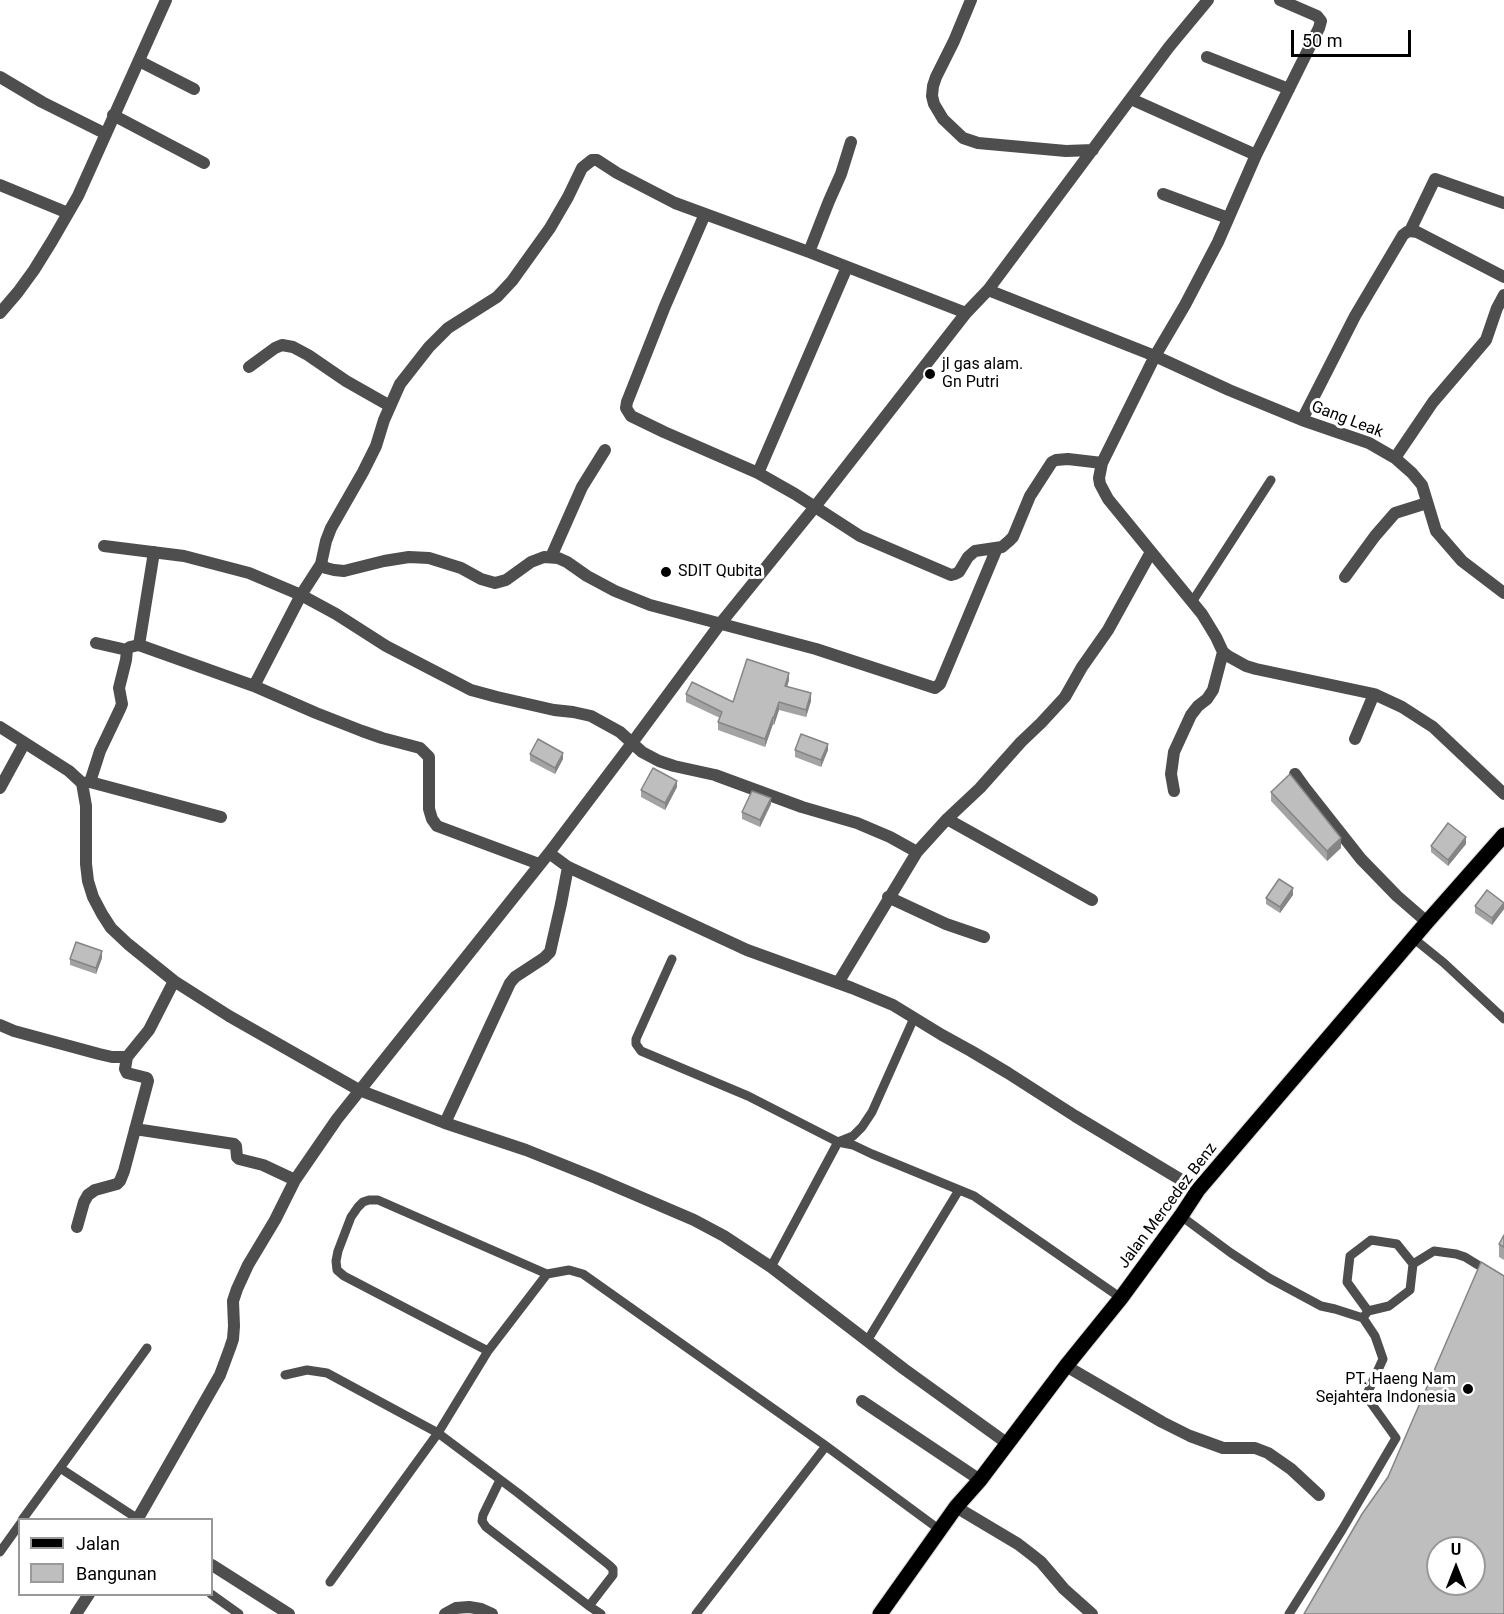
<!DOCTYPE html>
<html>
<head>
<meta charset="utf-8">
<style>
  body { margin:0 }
  #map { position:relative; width:1504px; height:1614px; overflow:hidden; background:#fff; font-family:Roboto,sans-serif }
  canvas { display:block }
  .legend { position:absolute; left:18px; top:1518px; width:195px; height:78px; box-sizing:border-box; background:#fff; border:2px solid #999; margin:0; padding:8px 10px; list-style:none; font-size:18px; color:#000 }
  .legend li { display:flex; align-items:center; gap:12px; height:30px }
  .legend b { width:30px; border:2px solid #999 }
  .north { position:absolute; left:1426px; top:1536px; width:60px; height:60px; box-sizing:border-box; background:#fff; border:2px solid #999; border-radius:50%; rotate:0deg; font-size:16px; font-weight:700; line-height:24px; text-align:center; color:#000 }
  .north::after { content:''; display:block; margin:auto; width:21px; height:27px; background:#000; clip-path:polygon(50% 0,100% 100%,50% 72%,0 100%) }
  .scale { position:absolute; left:1291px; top:30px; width:120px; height:27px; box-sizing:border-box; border:3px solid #000; border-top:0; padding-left:8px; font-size:18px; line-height:21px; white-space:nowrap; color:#000; -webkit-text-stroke:4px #fff; paint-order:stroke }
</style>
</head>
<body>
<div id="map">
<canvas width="1504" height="1614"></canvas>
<ul class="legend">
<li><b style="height:8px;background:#000"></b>Jalan</li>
<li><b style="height:16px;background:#bebebe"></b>Bangunan</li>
</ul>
<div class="north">U</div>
<div class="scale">50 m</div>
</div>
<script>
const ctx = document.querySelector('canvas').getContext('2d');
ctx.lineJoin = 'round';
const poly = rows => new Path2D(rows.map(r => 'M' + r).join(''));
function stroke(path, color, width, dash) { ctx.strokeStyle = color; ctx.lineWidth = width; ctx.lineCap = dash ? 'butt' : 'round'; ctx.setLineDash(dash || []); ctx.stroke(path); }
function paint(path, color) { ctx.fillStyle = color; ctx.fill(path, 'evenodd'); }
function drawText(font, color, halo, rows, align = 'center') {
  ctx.font = font + ' Roboto,sans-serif'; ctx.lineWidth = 6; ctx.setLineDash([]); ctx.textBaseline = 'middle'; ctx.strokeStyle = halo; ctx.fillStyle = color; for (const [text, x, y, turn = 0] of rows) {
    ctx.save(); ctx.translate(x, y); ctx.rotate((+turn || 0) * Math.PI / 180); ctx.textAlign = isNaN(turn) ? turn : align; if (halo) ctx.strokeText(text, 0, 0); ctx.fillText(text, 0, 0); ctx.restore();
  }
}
const service = poly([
  [1192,602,1271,480],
  [1413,938,1444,963,1504,1019],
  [672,959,636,1039,636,1044,641,1051,748,1096,838,1142,853,1145,872,1154,974,1196,1121,1298],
  [1181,1216,1231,1253,1269,1278,1321,1306,1335,1309,1363,1318,1368,1311],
  [1371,1240,1397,1244,1413,1264,1410,1290,1389,1306,1368,1311,1347,1282,1350,1256,1371,1240],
  [1413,1264,1434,1251,1456,1254,1465,1257,1504,1281],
  [771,1267,838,1142,853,1136,862,1127,872,1112,914,1018],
  [547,1274,378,1200,369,1200,363,1202,358,1207,351,1217,338,1251,336,1261,337,1270,344,1276,488,1351,438,1433,518,1493,609,1565,613,1569,613,1575,589,1606,601,1614],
  [867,1341,959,1190],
  [488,1351,547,1274,569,1270,583,1274,826,1446,940,1530],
  [285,1375,307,1370,327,1373,438,1433,330,1582],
  [500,1480,483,1515,482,1521,486,1527,589,1606],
  [138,1519,60,1468,147,1348],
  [22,1520,60,1468],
  [0,1552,20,1524],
  [211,1594,239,1614],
  [696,1614,826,1446],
  [1289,1614,1342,1530,1396,1438,1366,1396,1383,1359,1375,1336,1363,1318]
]);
const minor = poly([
  [971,0,954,41,936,77,933,86,932,96,934,104,943,119,963,138,978,143,1066,151,1093,150],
  [1280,0,1317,16,1321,21,1319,28,1256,155,1218,242,1185,305,1155,356,1102,463,1099,478,1100,484,1108,499,1202,614,1216,637,1223,652,1228,656,1246,666,1256,669,1374,694,1402,707,1433,727,1504,794],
  [1207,57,1289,89],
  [139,61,194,89],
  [0,77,42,102,106,134],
  [1131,99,1256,155],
  [113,115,204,163],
  [0,185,68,213],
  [1163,194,1228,218],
  [705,214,665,306,627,402,626,408,631,416,664,432,758,473,795,494,860,536,951,575,955,574,959,572,968,557,975,551,1002,547,1009,541,1013,537,1030,496,1052,462,1056,460,1068,459,1102,463],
  [1410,231,1435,179,1504,203],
  [809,252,829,201,841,174,851,142],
  [988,290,1155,356,1229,390,1302,420,1369,443,1395,458,1412,473,1422,485,1436,531,1462,561,1504,593],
  [0,313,18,292,34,270,52,241,78,196,166,0],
  [966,313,809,252,675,203,617,173,597,160,592,160,582,168,568,197,550,228,512,281,497,297,448,328,429,347,400,384,384,420,376,446,363,472,331,528,326,541,321,564,326,568,334,570,344,571,384,561,409,557,429,558,461,568,481,579,495,583,506,580,531,562,544,557,558,558,567,562,587,576,615,591,650,605,816,649,935,688,940,684,997,548],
  [249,367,275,348,282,345,293,347,308,355,346,381,390,406],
  [1302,420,1355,316,1403,235,1407,232,1410,231,1417,232,1504,277],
  [1395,458,1433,402,1486,340,1497,308,1504,295],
  [758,473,847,267],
  [104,546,184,556,249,573,301,595,336,614,386,646,471,690,497,697,554,710,573,712,591,716,620,732,642,752,659,761,674,766,715,775,802,807,857,823,890,837,917,852],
  [551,557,582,487,605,450],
  [1345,577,1375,536,1395,513,1427,503],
  [96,643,127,650],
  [139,645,254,686,316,713,362,731,382,738,420,748,429,757,429,809,432,819,437,826,539,864],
  [254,686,301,595,321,564],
  [0,727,69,771,82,783,86,806,86,864,88,881,93,897,102,914,111,928,128,944,174,981,229,1016,359,1090,445,1123,526,1150,596,1178,694,1220,724,1236,771,1267,904,1369,1008,1444],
  [1355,739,1374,694],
  [1295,774,1305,788,1361,859,1397,896,1427,922],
  [90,782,100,751,120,709,122,704,119,688,126,660,127,650,130,647,139,645,154,552],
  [83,783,90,782,221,817],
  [0,788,24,744],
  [1174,791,1171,774,1174,752,1191,715,1198,706,1207,699,1213,690,1223,652],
  [947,819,1092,900],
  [549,853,568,867,747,950,852,988,893,1005,942,1035,971,1051,1008,1073,1075,1116,1198,1190],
  [888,897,946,924,984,937],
  [838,983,917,852,947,819,980,788,1021,742,1041,723,1065,697,1082,667,1108,630,1151,552],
  [0,1025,14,1031,99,1054,112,1057,127,1057,149,1030,174,981],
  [445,1123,510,983,515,977,544,958,550,952,561,904,568,867],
  [135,1129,234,1144,236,1146,237,1157,239,1159,263,1165,295,1180],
  [77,1227,84,1202,88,1195,95,1190,117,1184,120,1181,124,1171,148,1081,147,1078,127,1073,125,1069,127,1057],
  [1066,1366,1162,1422,1190,1436,1223,1448,1255,1448,1268,1453,1291,1469,1319,1495],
  [862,1401,980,1480],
  [956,1507,1018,1544,1031,1554,1041,1562,1064,1589,1092,1614],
  [137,1520,220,1375,230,1348,233,1339,234,1326,233,1301,237,1289,248,1265,275,1220,295,1180,337,1119,549,853,632,743,720,624,814,508,966,313,988,290,1169,47,1208,0],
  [212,1565,289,1614],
  [76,1614,89,1594],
  [445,1614,456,1608,469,1607,481,1609,492,1614]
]);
const primary = poly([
  [880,1614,956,1507,980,1480,1066,1366,1121,1298,1181,1216,1198,1190,1427,922,1504,835]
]);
const wall = poly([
  [789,680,787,687,811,701,806,717,779,710,774,725,773,724,765,747,718,730,718,722,720,718,686,702,686,694,733,702],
  [795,750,828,750,821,767,795,757],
  [530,754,563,759,555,774,530,761],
  [677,787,665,810,641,797,641,790],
  [1271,792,1341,848,1327,861,1271,801],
  [771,804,760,827,742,819,742,812],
  [1466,844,1448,866,1431,852,1431,846],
  [1293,895,1280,913,1266,904,1266,898],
  [1475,906,1504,909,1492,925,1475,913],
  [102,958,96,974,70,965,70,959],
  [1504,1235,1504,1260,1499,1257,1499,1244]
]);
const shadedWall = poly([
  [789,673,789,680,785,694,785,686],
  [811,693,811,701,806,717,806,710],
  [779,702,779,710,774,725,774,717],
  [773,717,773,724,765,747,765,739],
  [828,744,828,750,821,767,821,760],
  [563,753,563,759,555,774,555,768],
  [677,781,677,787,665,810,665,803],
  [771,798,771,804,760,827,760,820],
  [1466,837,1466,844,1448,866,1448,860],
  [1341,838,1341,848,1327,861,1327,851],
  [1293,888,1293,895,1280,913,1280,907],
  [1504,903,1504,909,1492,925,1492,918],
  [102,951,102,958,96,974,96,968]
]);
const building = poly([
  [747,659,789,673,785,686,811,693,806,710,779,702,774,717,773,717,765,739,718,722,722,712,686,694,692,682,733,702,747,659],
  [801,734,828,744,821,760,795,750,801,734],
  [538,739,563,753,555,768,530,754,538,739],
  [653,768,677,781,665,803,641,790,653,768],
  [1290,774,1341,838,1327,851,1271,792,1290,774],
  [752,791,771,798,760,820,742,812,752,791],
  [1448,823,1466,837,1448,860,1431,846,1448,823],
  [1279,879,1293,888,1280,907,1266,898,1279,879],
  [1487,890,1504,903,1492,918,1475,906,1487,890],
  [76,942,102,951,96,968,70,959,76,942],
  [1504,1235,1504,1247,1499,1244,1504,1235],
  [1481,1262,1504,1276,1504,1614,1304,1614,1362,1514,1388,1477,1481,1262],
  [1438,1548,1474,1548,1474,1584,1438,1584,1438,1548]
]);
const markers = [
  [930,374,6,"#000"],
  [666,572,6,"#000"],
  [1468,1389,6,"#000"]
];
const poiNames = [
  ["jl gas alam.",942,365],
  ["Gn Putri",942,383],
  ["SDIT Qubita",678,572],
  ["PT. Haeng Nam",1456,1380,"right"],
  ["Sejahtera Indonesia",1456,1398,"right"]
];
const streetNames = [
  ["Gang Leak",1347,420,21],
  ["Jalan Mercedez Benz",1168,1206,-53]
];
stroke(primary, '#dbdbdb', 17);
stroke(service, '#4e4e4e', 9);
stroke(minor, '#4e4e4e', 12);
stroke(primary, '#000', 15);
paint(wall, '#a3a3a3');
paint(shadedWall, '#858585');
paint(building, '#bebebe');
stroke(building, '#858585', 1.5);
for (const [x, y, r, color] of markers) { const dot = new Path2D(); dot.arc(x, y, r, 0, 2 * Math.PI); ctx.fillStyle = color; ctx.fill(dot); stroke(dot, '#fff', 2); }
drawText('16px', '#000', '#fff', poiNames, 'left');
drawText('16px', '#000', '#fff', streetNames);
</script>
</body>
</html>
